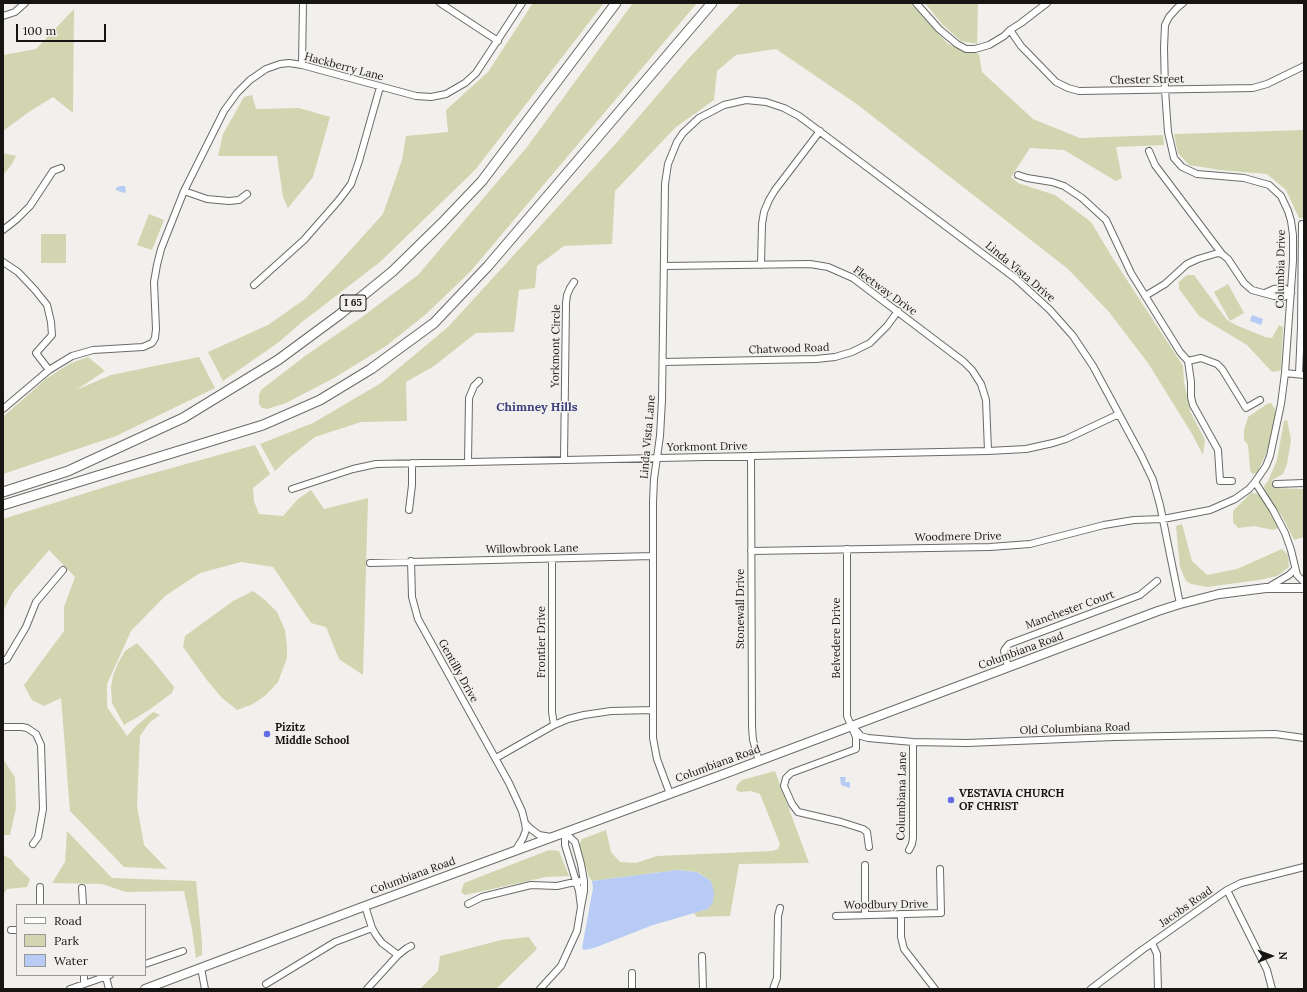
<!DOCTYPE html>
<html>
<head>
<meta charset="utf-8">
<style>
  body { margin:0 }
  #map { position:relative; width:1307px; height:992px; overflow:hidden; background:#f2f0ec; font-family:Lora,serif }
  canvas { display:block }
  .frame { position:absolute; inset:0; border:4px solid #161514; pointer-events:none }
  .legend { position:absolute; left:16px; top:904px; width:130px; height:72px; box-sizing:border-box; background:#f2f0ec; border:1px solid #9a9896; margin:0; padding:5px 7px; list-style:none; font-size:12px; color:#161514 }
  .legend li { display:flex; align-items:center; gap:8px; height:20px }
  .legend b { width:20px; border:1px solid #9a9896 }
  .north { position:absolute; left:1251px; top:936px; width:40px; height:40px; -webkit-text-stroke:3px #f2f0ec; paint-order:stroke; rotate:89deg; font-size:11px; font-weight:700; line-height:16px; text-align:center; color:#161514 }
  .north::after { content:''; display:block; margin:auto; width:14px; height:18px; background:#161514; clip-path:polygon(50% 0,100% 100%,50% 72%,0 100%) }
  .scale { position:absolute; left:16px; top:24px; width:90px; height:18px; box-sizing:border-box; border:2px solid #161514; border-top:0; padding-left:5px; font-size:12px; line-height:14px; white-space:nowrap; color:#161514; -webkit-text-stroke:3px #f2f0ec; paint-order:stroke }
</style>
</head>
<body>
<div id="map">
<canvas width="1307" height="992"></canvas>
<div class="frame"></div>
<ul class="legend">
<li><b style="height:5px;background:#fff"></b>Road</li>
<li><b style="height:11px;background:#d1d5b0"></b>Park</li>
<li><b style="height:11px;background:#b7cbf4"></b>Water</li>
</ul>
<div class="north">N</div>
<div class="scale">100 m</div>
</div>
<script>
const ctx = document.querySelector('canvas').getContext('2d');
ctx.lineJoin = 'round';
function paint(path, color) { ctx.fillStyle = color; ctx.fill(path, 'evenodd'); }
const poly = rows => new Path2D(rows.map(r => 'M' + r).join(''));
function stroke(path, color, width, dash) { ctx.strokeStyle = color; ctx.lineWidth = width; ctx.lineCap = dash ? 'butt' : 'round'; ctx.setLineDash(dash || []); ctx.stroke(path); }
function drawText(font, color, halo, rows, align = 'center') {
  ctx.font = font + ' Lora,serif'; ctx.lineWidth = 3; ctx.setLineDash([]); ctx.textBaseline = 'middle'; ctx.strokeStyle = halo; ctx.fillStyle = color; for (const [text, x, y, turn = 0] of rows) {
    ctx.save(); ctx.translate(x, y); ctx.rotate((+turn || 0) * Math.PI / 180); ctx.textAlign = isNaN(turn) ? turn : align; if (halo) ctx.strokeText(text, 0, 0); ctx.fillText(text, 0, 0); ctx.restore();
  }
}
const green = poly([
  [533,3,604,3,475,170,380,262,302,322,279,342,223,381,208,352,268,325,305,299,336,266,383,214,402,160,406,136,448,132,446,110,488,72],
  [633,3,697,3,470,272,425,315,386,346,334,378,286,403,267,409,262,408,259,404,259,395,261,390,305,356,362,317,418,275,527,147],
  [741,3,910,3,948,44,979,54,982,72,1033,119,1080,138,1163,135,1164,145,1116,147,1122,178,1116,181,1064,150,1030,148,1011,177,1018,183,1055,195,1091,222,1112,257,1183,366,1184,382,1190,411,1205,440,1203,455,1192,434,1148,363,1109,312,1068,269,858,105,776,49,736,55,717,71,714,100,676,127,615,191,612,244,564,246,537,266,535,288,519,290,514,332,476,333,434,366,406,382,407,421,361,422,315,437,291,456,275,471,260,444,313,423,381,383,448,327,619,140,688,59],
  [925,3,978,3,977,44,961,41,942,24],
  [74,9,73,113,53,97,29,112,3,131,3,55,36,49],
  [252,95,256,109,299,108,330,117,313,177,288,208,283,197,277,156,218,156,223,134,244,97],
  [1304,130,1304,218,1299,218,1286,190,1267,174,1220,170,1189,165,1178,153,1174,134],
  [3,153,16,156,12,164,3,175],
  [149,214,164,220,152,250,137,245],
  [41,234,66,234,66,263,41,263],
  [1187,275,1194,275,1227,320,1236,325,1265,337,1272,338,1279,325,1283,327,1281,369,1279,371,1272,372,1247,345,1199,316,1179,289,1179,282],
  [1228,284,1244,313,1230,321,1214,292],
  [88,357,105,371,76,390,111,375,199,357,215,388,116,436,3,474,3,417,47,378,71,363],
  [1271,403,1275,409,1276,420,1266,454,1257,473,1252,474,1250,470,1248,445,1244,440,1244,430,1248,417,1267,404],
  [1287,420,1291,440,1287,464,1283,474,1272,480,1273,488,1304,489,1304,537,1294,540,1283,518,1266,494,1264,486,1268,481,1277,460,1284,421],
  [255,445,270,474,253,488,254,501,259,514,283,516,298,499,311,490,324,509,368,498,363,675,339,659,326,627,311,623,273,567,241,562,200,573,165,596,131,631,107,684,107,707,127,736,136,726,153,712,160,715,150,722,140,736,137,806,144,845,167,869,124,867,70,811,61,698,44,706,32,700,24,685,64,631,64,607,75,577,49,550,13,592,3,611,3,519,121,482],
  [1251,493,1260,494,1279,528,1273,530,1254,526,1238,528,1233,522,1233,511],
  [1182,524,1192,561,1207,575,1237,569,1282,549,1288,555,1289,567,1277,576,1259,580,1207,587,1191,584,1186,581,1180,567,1176,526],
  [253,591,265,600,277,612,285,630,287,647,287,658,278,682,266,695,253,704,237,710,222,698,206,679,183,647,185,636,233,601],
  [137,643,153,661,174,687,172,693,149,710,124,725,112,703,111,687,113,676,118,663,125,651],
  [3,759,15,777,16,808,10,835,3,835],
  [775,771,809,863,739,864,730,916,697,917,694,913,708,909,711,881,698,872,677,870,592,881,589,877,579,845,582,839,606,830,611,852,620,862,636,863,657,856,772,851,778,849,780,844,760,794,751,791,740,792,736,790,737,785,742,780],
  [67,831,112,878,196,881,202,942,202,955,196,958,192,929,184,891,126,892,102,884,52,883,65,862],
  [549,850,559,851,569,876,546,877,465,895,461,892,464,883],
  [3,855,11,859,15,865,30,879,27,887,7,889,3,895],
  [529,937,537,949,496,989,420,989,438,971,440,956,501,940]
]);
const water = poly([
  [120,186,125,186,126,192,124,193,116,190,116,188],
  [1252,315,1263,319,1262,323,1261,325,1250,321],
  [840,777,846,777,845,782,850,782,850,788,841,785],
  [677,870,697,872,711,881,714,892,713,902,708,909,653,925,594,948,584,950,582,948,593,888,592,881]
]);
const minor = poly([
  [440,3,498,41],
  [916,3,939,29,957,44,966,49,975,49,989,45,1004,36,1010,30,1021,23,1047,3],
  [3,16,15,12,25,3],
  [1010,30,1021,46,1056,82,1068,88,1079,91,1253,88,1267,84,1304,66],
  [302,65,303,3],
  [1149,151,1155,165,1222,254],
  [1018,175,1027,178,1052,182,1064,186,1082,198,1106,220,1131,273,1180,352,1188,361],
  [184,191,207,199,229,201,239,200,247,194],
  [3,230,17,219,30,206,53,171,61,168],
  [3,262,18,272,35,290,47,305,51,322,52,335,36,353,49,370],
  [761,265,762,224,764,212,769,200,775,190,820,131],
  [664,266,810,264,828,267,853,278,964,362,972,370,981,384,986,400,988,451],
  [254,285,304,240,339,200,351,184,359,161,380,87],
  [1265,293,1274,289,1284,288,1291,293],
  [1145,296,1165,284,1187,264,1198,259,1218,253,1222,254,1228,259,1244,283,1252,290,1274,296,1284,297,1291,293],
  [1188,361,1191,382,1191,397,1193,405,1218,450,1220,481,1232,481],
  [1188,361,1201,358,1217,364,1222,369,1246,408,1260,400],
  [663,362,816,359,835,357,852,352,870,343,887,326,898,311],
  [1285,373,1304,375],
  [1299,374,1301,327,1302,224],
  [3,409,49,370,72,356,93,350,143,347,152,343,155,338,156,329,154,282,157,265,161,249,184,191,224,111,237,93,250,80,266,69,280,64,289,63,302,65,416,96,431,97,446,94,465,83,476,73,522,3],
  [751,456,752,727,753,740,759,761],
  [564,460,566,303,567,295,570,288,574,282],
  [468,462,469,398,474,386,479,381],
  [1255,482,1273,510,1285,533,1291,550,1297,575,1304,582],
  [1276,484,1304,483],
  [292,489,353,469,376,464,988,451,1026,449,1053,443,1066,439,1119,414],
  [409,510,412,485,412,463],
  [847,549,847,716,856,737,856,749,791,773,786,778,784,786,792,804,798,812,841,822,863,829,867,832,869,847],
  [751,551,990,547,1030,544,1104,525,1134,520,1163,519,1210,510,1235,499,1249,489,1255,482,1266,466,1270,456,1281,404,1285,373,1293,261,1293,235,1291,221,1288,211,1281,196,1269,185,1244,178,1197,174,1182,167,1174,158,1168,132,1165,90,1164,48,1165,25,1169,17,1177,8,1183,3],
  [552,559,552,712,554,725],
  [411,561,412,597,418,619,509,783,522,811,525,823,526,830,523,838,515,851],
  [370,563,653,556],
  [1267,588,1289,575,1295,569],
  [3,661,7,659,26,627,36,602,63,570],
  [1008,667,1004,651,1005,649,1009,644,1140,595,1157,581],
  [852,726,861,736,868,738,913,742,967,743,1114,737,1275,734,1304,738],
  [3,727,22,727,27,728,36,734,41,745,43,809,38,837,33,844],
  [496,758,554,725,568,719,584,715,611,711,653,710],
  [670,794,657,759,653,738,653,502,654,479,660,436,662,400,665,184,668,164,677,142,683,133,699,118,724,105,746,100,766,102,784,108,799,116,1015,278,1050,310,1073,336,1093,366,1141,455,1153,480,1160,505,1180,604],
  [525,823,531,829,539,835,551,837],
  [565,833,575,842,581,864,584,881,584,891,581,907,579,891,565,845,565,833],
  [909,850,912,844,913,838,913,742],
  [40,887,40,905],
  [82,888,83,905],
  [1227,890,1267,970,1272,989],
  [468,904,482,897,531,885,557,886,579,881],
  [365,906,372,928,376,935,382,943,398,955],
  [901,914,901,937,904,949,935,989],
  [865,915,865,865],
  [836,916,941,913,940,869],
  [11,930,17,930],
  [1152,943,1157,954,1158,989],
  [702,956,703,989],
  [145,964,183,951],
  [201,968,205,989],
  [632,973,632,989],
  [84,975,84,984],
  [106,977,109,989],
  [266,984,335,942,372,928],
  [70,989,110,975],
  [367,989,398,955,407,948,411,946],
  [540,989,561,966,577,931,581,907],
  [773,989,777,978,778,916,780,908],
  [1091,989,1142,950,1227,890,1241,883,1304,867]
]);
const major = poly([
  [145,989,365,906,724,774,1158,611,1180,604,1219,594,1266,588,1304,588]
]);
const highway = poly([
  [3,492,68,471,183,418,278,360,339,315,393,271,442,223,482,181,616,3],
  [3,505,263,425,320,400,371,369,434,323,488,266,712,3]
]);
const markers = [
  [267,734,4,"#646ce5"],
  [951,800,4,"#646ce5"]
];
const shields = [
  [353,303,26]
];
const shieldNames = [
  ["I 65",353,303]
];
const streetNames = [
  ["Hackberry Lane",344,67,15],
  ["Chester Street",1147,80,-1],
  ["Columbia Drive",1281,269,-89],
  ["Linda Vista Drive",1020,272,40],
  ["Fleetway Drive",885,291,36],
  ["Yorkmont Circle",556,346,-89],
  ["Chatwood Road",789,349,-2],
  ["Linda Vista Lane",648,437,-85],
  ["Yorkmont Drive",707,447,-1],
  ["Woodmere Drive",958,537,-1],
  ["Willowbrook Lane",532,549,-1],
  ["Stonewall Drive",741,609,-90],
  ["Manchester Court",1070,610,-20],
  ["Belvedere Drive",837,638,-90],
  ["Frontier Drive",542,642,-90],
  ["Columbiana Road",1021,651,-20],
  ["Gentilly Drive",458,671,61],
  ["Old Columbiana Road",1075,729,-2],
  ["Columbiana Road",718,764,-20],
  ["Columbiana Lane",902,796,-89],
  ["Columbiana Road",413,876,-20],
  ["Woodbury Drive",886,905,-1],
  ["Jacobs Road",1186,907,-35]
];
const poiNames = [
  ["Pizitz",275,728],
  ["Middle School",275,741],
  ["VESTAVIA CHURCH",959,794],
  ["OF CHRIST",959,807]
];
const neighbourhoodNames = [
  ["Chimney Hills",537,408]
];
paint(green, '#d1d5b0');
paint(water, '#b7cbf4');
stroke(minor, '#6b6a67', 8);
stroke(major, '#6b6a67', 10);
stroke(highway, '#6b6a67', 11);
stroke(minor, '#fff', 6);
stroke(major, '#fff', 8);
stroke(highway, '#fff', 9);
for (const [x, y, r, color] of markers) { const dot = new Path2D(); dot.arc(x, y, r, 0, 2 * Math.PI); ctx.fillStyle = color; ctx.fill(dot); stroke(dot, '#f2f0ec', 1.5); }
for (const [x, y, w] of shields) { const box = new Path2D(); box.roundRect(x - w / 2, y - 8, w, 16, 3); ctx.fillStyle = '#f2f0ec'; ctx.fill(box); stroke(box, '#161514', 1); }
drawText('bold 10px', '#161514', null, shieldNames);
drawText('11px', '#161514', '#f2f0ec', streetNames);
drawText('bold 11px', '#161514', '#f2f0ec', poiNames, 'left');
drawText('bold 12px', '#3b417d', '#f2f0ec', neighbourhoodNames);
</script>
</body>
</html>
